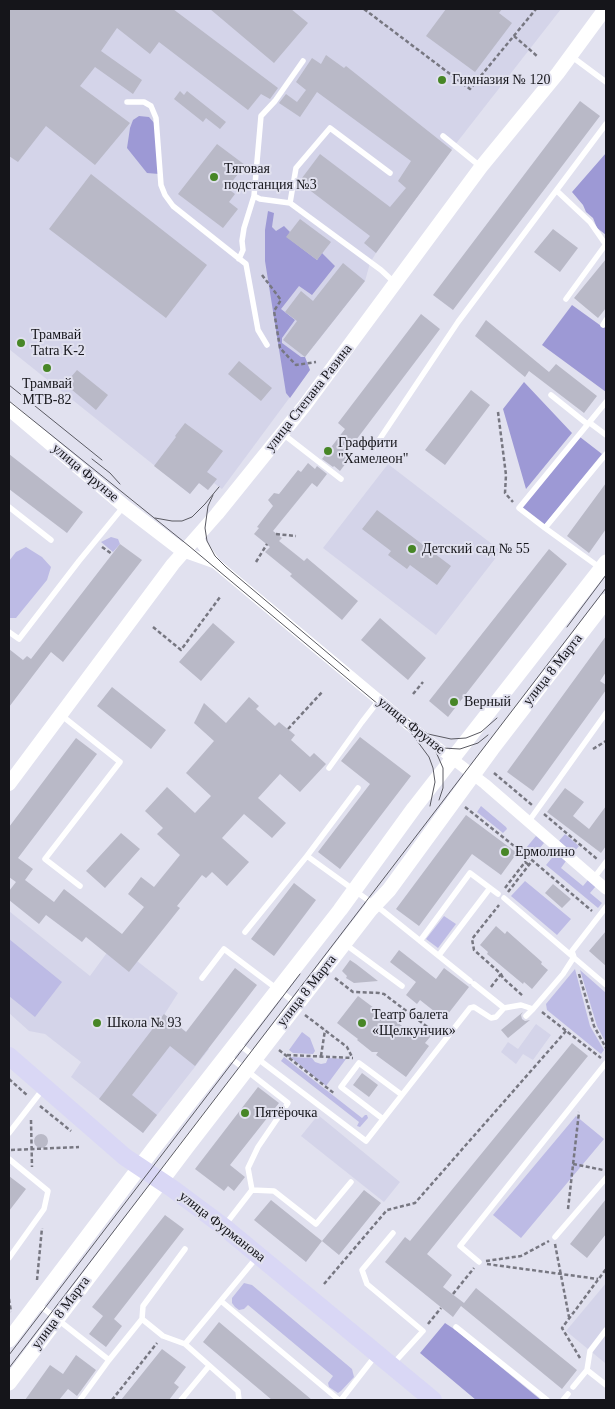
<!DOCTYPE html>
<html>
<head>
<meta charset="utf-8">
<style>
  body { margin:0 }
  #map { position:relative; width:615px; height:1409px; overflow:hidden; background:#e1e1ef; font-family:"Times New Roman",serif }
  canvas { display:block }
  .frame { position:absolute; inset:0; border:10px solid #15151a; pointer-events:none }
</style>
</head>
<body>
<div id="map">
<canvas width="615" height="1409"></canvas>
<div class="frame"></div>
</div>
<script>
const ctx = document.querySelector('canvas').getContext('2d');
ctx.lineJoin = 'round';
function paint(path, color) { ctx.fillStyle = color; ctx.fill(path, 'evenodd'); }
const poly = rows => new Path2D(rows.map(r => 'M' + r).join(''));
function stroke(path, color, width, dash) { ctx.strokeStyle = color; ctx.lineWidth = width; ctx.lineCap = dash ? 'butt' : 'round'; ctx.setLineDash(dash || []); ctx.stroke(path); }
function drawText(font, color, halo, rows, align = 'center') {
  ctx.font = font + ' "Times New Roman",serif'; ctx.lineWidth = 4; ctx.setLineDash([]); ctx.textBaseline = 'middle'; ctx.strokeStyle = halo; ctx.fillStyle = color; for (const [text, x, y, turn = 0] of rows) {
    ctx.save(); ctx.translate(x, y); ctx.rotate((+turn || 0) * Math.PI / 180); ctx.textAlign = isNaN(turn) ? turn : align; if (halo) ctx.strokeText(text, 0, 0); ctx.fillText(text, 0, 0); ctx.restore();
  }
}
const built = poly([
  [9,9,561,9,458,141,376,253,370,263,365,281,305,357,310,370,222,489,214,483,208,490,199,483,190,494,9,349],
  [388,464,501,551,436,635,323,548],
  [9,911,90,976,114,943,178,993,164,1015,209,1049,143,1133,71,1077,81,1062,45,1034,29,1031,9,1013],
  [536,1024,551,1035,533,1060,523,1054,516,1064,501,1052,508,1042,518,1049],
  [318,1115,400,1182,384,1202,301,1136],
  [606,1283,606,1361,605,1363,566,1331]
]);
const green = poly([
  [111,537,118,539,120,544,113,552,101,542],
  [26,547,42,557,51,567,47,580,16,618,9,618,9,561,16,552],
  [481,806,506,827,507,829,503,833,477,812],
  [565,834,579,846,573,853,559,841],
  [536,836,544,843,534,855,526,848],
  [556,853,566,861,561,868,583,886,588,880,596,886,590,893,602,903,598,908,546,865],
  [525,881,571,919,557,935,511,896],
  [444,916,456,924,438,948,426,939],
  [9,939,62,982,35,1017,9,996],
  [575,969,590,1026,604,1050,601,1054,547,1010,546,1004],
  [580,970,606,993,606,1043,597,1026],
  [302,1032,310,1038,315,1051,313,1054,293,1053,289,1050],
  [284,1057,362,1118,365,1115,367,1115,368,1118,360,1127,357,1126,359,1122,281,1061],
  [290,1057,312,1058,315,1062,321,1064,326,1063,328,1058,346,1059,326,1086],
  [576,1116,604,1139,521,1238,493,1215],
  [244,1283,252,1285,352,1369,354,1377,341,1391,338,1393,329,1387,328,1383,333,1376,248,1305,244,1309,239,1310,235,1307,232,1303,232,1298]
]);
const forest = poly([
  [139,116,149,117,155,124,159,174,147,173,127,148,130,128,133,120],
  [606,153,606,235,597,228,593,218,586,212,583,205,572,192],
  [268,211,274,213,272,227,276,231,284,226,290,232,287,237,317,260,322,253,335,266,312,295,299,286,281,309,295,320,282,338,282,343,301,357,305,357,310,370,290,398,286,393,265,261,265,230],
  [572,305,604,328,606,326,606,392,542,345],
  [524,382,572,433,526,489,503,409],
  [580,437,602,454,544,525,521,508],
  [445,1323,457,1331,541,1400,476,1400,420,1353]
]);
const building = poly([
  [9,9,173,9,278,88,270,99,261,94,248,110,159,42,150,54,117,28,101,51,142,80,133,94,95,67,80,86,130,123,95,165,46,126,18,162,9,156],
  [210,9,291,9,308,23,274,63],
  [446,9,502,9,499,13,512,23,475,72,426,36],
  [326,55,344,68,346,66,452,150,376,253,364,243,370,236,299,182,320,154,390,207,406,188,398,181,411,161,317,92,300,117,279,103,286,94,297,102,306,90,296,82,312,58,321,64],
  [180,91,184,95,187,91,226,122,220,129,206,118,203,122,174,99],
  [580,101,600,116,453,310,433,295],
  [217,144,245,165,227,188,235,194,229,202,238,209,223,228,178,194],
  [91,174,207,265,166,318,49,229],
  [300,219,331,242,317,260,286,237],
  [553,229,578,248,560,272,534,252],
  [606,259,606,308,598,318,574,298],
  [343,263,365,281,305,357,283,340,297,321,285,312,301,291,313,301],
  [421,314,440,329,347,452,352,455,340,471,334,466,333,467,322,459,345,429,338,423],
  [486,320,549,372,556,364,597,396,584,413,529,371,525,377,475,336],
  [239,361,272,388,261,401,228,374],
  [77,370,108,395,96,410,65,384],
  [471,390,490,405,445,465,425,450],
  [185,423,223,451,207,472,217,479,208,490,199,483,190,494,154,466,176,437,175,436],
  [9,454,83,512,67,533,9,489],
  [308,463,315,469,317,466,327,474,317,487,312,483,273,531,282,538,279,541,304,561,307,558,358,601,342,620,290,576,292,574,265,552,270,547,254,534,259,528,257,527,273,506,268,500,274,493,279,494,298,470,301,472],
  [606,483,606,529,589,553,567,536],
  [377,510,451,566,437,585,410,565,407,569,388,555,391,551,362,529],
  [120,544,142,560,63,662,51,652,9,707,9,649,23,660,27,656,31,659],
  [549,549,567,564,448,717,429,701],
  [380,618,426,658,408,680,361,640],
  [213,623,235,642,201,681,179,662],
  [606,636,606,672,600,681,606,685,606,690,533,791,507,772],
  [112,687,166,730,151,749,97,706],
  [249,697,259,706,256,709,275,726,279,722,295,735,291,740,310,757,314,753,326,764,300,792,280,774,258,798,286,823,272,838,244,814,222,838,249,862,227,886,212,872,206,878,202,875,177,906,180,908,129,972,86,937,82,942,46,915,39,924,9,900,9,891,16,882,9,877,9,827,76,738,97,754,18,858,33,869,25,880,54,902,64,889,122,934,144,907,128,894,141,877,154,887,180,855,157,834,163,828,145,811,167,787,195,813,211,796,186,773,214,741,194,723,204,703,226,723],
  [360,737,411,776,340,869,318,852,370,784,341,761],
  [565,788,584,802,573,816,589,829,606,806,606,846,601,853,547,812],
  [466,815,517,853,501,875,472,854,419,926,396,909],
  [121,833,140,849,105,888,86,871],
  [294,883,316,900,274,956,251,939],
  [553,884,571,899,562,908,545,893],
  [496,926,505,934,507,931,542,962,541,964,548,970,532,989,524,982,523,984,487,954,488,952,480,945],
  [606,931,606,966,589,951],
  [399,950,436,979,444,968,469,987,444,1019,420,1000,417,1004,406,995,416,982,390,962],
  [350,960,356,964,378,981,354,983,346,978,347,976,342,971],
  [235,968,257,985,195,1066,170,1046,132,1095,157,1115,143,1133,99,1099,164,1014,186,1032],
  [358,996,378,1011,380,1009,415,1036,421,1028,436,1030,425,1043,429,1046,406,1077,376,1055,378,1052,372,1052,357,1040,358,1039,337,1023],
  [523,1012,521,1015,522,1019,525,1021,530,1020,508,1038,501,1030],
  [572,1043,588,1056,427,1254,452,1275,443,1287,464,1303,476,1288,577,1370,562,1389,461,1306,453,1317,385,1262,405,1237,410,1241],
  [362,1073,378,1085,369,1097,353,1085],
  [258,1087,279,1103,230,1165,245,1177,234,1191,228,1186,224,1191,195,1169],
  '34 1141a7 7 0 1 1 14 0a7 7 0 1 1-14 0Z',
  [9,1176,26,1189,9,1211],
  [364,1190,381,1203,339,1255,322,1241],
  [606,1199,606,1234,587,1258,570,1244],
  [271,1200,322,1241,306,1262,254,1220],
  [165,1215,184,1229,114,1319,122,1326,106,1347,89,1334,103,1316,92,1307],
  [219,1322,312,1400,272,1400,203,1342],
  [162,1349,186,1367,174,1383,179,1387,169,1400,121,1400],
  [76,1355,96,1370,77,1396,68,1389,59,1400,25,1400,50,1365,63,1374]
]);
const path = poly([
  [364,9,470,89,536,9],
  [514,36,537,56],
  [262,275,281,300,274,311,280,348,296,365,316,362],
  [498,412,506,475,505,493,513,502],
  [276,534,296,536],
  [102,547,112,554],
  [256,562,267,544],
  [153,627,181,650,220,597],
  [413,694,423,682],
  [288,729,323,691],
  [593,749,606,741],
  [494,773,532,805],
  [465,807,533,861,592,911],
  [544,814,597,859],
  [505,888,525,862,529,865],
  [508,892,532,861],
  [501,974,503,978,523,996],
  [579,974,594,1026,606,1048],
  [335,978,353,992,379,993,384,994,438,1035],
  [491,987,501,974,474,950,472,939,499,905],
  [542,1012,601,1058],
  [305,1015,347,1047,352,1057],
  [279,1050,335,1094],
  [287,1055,353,1058],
  [321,1056,325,1030],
  [9,1079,28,1096],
  [40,1106,71,1131],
  [31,1120,32,1167],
  [11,1150,79,1147],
  [573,1164,603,1170],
  [568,1209,579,1112],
  [555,1244,569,1317],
  [486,1261,521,1256,549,1241],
  [487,1264,598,1279],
  [37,1280,42,1228],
  [324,1284,387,1210,415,1203,566,1031],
  [453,1294,474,1268],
  [9,1299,11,1312],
  [428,1324,441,1308],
  [580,1358,562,1328,606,1269],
  [112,1400,157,1343]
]);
const service = poly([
  [571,56,606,82],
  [127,102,144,102,151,106,156,118,161,185,165,195,173,206,246,264,258,330,267,345],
  [443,136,481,167],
  [557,191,590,222,606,245],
  [254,196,260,199,290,203,381,270,395,283],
  [290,203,296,168,330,128,390,173],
  [239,259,243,250,242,241,244,228,254,196,261,116,275,101,303,61],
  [566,299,606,244],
  [603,325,606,320],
  [551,395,586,423,590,423,606,435],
  [283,434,341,479],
  [373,449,458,322,606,124],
  [9,507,51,540],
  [545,528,519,508,606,402],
  [599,567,545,528,606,454],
  [9,632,19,639,79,561,124,506],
  [61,715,120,762,45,859,80,886],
  [329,768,362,722,379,700],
  [529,821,606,713],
  [307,856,358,788],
  [594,878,606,862],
  [504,898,606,985],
  [245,932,307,856,383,911,470,981],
  [420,941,470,873,490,888],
  [345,944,402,986],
  [439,955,490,888,498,894],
  [202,978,224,949,297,1004],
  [474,984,504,1008,521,1005,533,1009,563,974,574,957,572,951,606,907],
  [526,1016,533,1009],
  [237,1043,366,1141,470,1008,474,1007,491,1018,496,1017,504,1008],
  [228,1056,288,1103,258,1147,248,1168,252,1190,274,1191,316,1224,351,1182],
  [383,1119,341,1087,359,1063,402,1095],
  [9,1133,43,1089],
  [9,1159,48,1191,44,1209,9,1258],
  [225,1225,252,1190],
  [555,1237,606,1178],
  [185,1249,143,1306,142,1319,163,1336,185,1344,238,1391,239,1400],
  [479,1262,460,1246,606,1063],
  [221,1301,339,1400],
  [38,1304,109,1360],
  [456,1327,547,1400],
  [185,1344,257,1257],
  [393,1364,423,1331,367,1284,362,1270,393,1233],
  [587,1370,590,1351,606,1330],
  [573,1387,587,1370,606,1385],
  [80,1400,109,1360,142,1319],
  [181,1400,209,1366],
  [341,1400,376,1355],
  [563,1400,568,1394]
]);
const minor = poly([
  [197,537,215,563,410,726,485,784,606,889],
  [184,552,215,563]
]);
const tertiary = poly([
  [9,409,124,506,184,552],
  [9,784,173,564,217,514,305,405,481,167,558,73,605,9]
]);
const secondary = poly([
  [9,1340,154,1148,340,910,414,808,606,562],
  [9,1383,187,1147,371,909,389,890,492,749,606,601]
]);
const primary = poly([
  [9,1056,125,1157,173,1189,224,1227,433,1400]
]);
const tram = poly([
  [9,385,102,460],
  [9,401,189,546,409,730,429,757,433,768,435,782,430,806],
  [92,459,110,473,120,484],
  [213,495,208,506,205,528,207,541,215,556,226,567,349,671],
  [155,518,172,521,182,521,192,517,205,504,219,487],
  [567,627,606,575],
  [407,719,428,734,451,739,466,738,481,732,497,718],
  [418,736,432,744,443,748,460,749,478,743,488,735],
  [429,741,436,752,443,768,443,788,439,800],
  [9,1355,300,974],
  [9,1368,606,588]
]);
const markers = [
  [442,80,5,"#478626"],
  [214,177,5,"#478626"],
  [21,343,5,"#478626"],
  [47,368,5,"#478626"],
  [328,451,5,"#478626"],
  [412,549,5,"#478626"],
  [454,702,5,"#478626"],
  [505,852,5,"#478626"],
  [97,1023,5,"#478626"],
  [362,1023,5,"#478626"],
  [245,1113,5,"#478626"]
];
const poiNames = [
  ["Гимназия № 120",452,80],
  ["Тяговая",224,169],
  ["подстанция №3",224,185],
  ["Трамвай",31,335],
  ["Tatra K-2",31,351],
  ["Трамвай",47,384,"center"],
  ["МТВ-82",47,400,"center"],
  ["Граффити",338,443],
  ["\"Хамелеон\"",338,459],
  ["Детский сад № 55",422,549],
  ["Верный",464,702],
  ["Ермолино",515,852],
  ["Театр балета",372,1015],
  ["«Щелкунчик»",372,1031],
  ["Школа № 93",107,1023],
  ["Пятёрочка",255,1113]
];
const streetNames = [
  ["улица Степана Разина",309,398,-52],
  ["улица Фрунзе",85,473,40],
  ["улица 8 Марта",553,670,-52],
  ["улица Фрунзе",411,726,39],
  ["улица 8 Марта",307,991,-52],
  ["улица Фурманова",222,1227,38],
  ["улица 8 Марта",61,1313,-53]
];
paint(built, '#d4d4e9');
paint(green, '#bdbbe5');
paint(forest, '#9d99d5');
paint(building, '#b9b9c7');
stroke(path, '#777781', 2.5, [4, 2.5]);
stroke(service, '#fff', 5.5);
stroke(minor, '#fff', 11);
stroke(tertiary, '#fff', 14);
stroke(secondary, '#fff', 15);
stroke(primary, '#d9d7f5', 18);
stroke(tram, '#5a5a62', 1);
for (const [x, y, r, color] of markers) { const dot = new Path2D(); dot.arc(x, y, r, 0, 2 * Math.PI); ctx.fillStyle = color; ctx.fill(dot); stroke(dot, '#e1e1ef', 2); }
drawText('14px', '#15151a', '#e1e1ef', poiNames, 'left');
drawText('14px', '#15151a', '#e1e1ef', streetNames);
</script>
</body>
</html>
